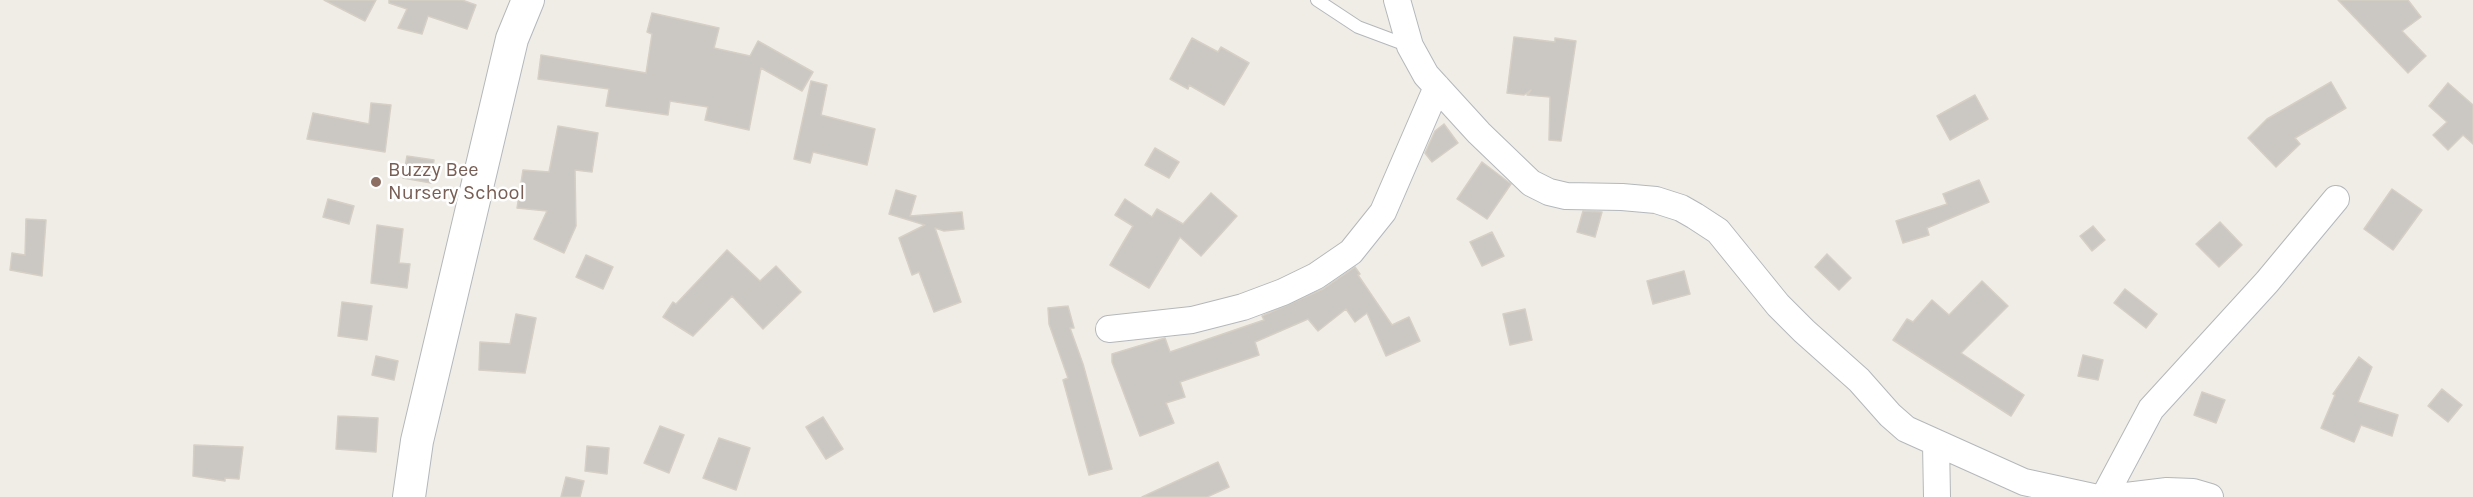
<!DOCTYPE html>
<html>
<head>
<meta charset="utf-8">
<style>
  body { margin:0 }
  canvas { display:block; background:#f0ede7 }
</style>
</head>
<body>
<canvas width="2473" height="497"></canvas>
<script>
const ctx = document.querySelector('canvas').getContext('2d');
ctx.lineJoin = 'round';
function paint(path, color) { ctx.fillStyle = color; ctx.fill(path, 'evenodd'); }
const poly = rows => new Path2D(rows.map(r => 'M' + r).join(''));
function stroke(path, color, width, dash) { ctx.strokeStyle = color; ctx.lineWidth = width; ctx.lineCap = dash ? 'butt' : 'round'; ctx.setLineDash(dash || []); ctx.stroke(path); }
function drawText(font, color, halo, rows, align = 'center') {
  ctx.font = font + ' Karla,sans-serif'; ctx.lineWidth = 5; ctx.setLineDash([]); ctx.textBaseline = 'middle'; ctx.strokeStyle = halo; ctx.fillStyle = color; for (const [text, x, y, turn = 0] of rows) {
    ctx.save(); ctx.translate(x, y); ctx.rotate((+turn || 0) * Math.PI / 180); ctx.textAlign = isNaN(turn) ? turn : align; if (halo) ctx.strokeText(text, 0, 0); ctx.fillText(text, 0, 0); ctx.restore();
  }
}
const building = poly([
  [324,0,376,0,365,21,324,0],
  [389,0,462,0,476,5,467,29,428,16,422,34,398,28,407,9,389,3,389,0],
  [2338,0,2408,0,2421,17,2402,31,2426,56,2408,73,2338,0],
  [652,13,719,28,714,48,750,56,758,41,813,72,802,91,761,68,749,130,705,120,708,107,670,101,668,115,606,106,609,89,538,79,541,55,646,73,652,34,647,32,652,13],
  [1514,37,1555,42,1555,38,1576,41,1561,141,1549,140,1550,97,1527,95,1531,90,1524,95,1507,93,1514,37],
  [1192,38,1218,52,1221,47,1249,63,1224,105,1189,85,1188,89,1170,79,1192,38],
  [811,81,827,85,821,115,875,129,867,165,813,152,810,163,794,159,811,81],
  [2331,82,2346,108,2295,138,2300,144,2276,167,2248,138,2267,119,2331,82],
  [2448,83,2473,105,2473,144,2463,135,2448,150,2433,135,2447,122,2429,106,2448,83],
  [1975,95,1988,119,1950,140,1937,116,1975,95],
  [371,103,391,105,385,152,307,139,313,113,369,124,371,103],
  [1444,124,1458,143,1432,162,1425,153,1435,131,1444,124],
  [558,126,598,133,592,172,575,170,576,226,564,253,534,239,547,211,517,208,523,170,549,172,558,126],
  [1155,148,1179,162,1169,178,1145,165,1155,148],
  [407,156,434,160,431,183,403,178,407,156],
  [1482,162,1511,184,1487,219,1457,199,1482,162],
  [1979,180,1989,202,1927,228,1929,235,1903,243,1896,221,1947,204,1943,194,1979,180],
  [2392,189,2422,210,2393,250,2364,229,2392,189],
  [896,190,916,196,910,216,962,212,964,229,944,231,935,228,961,302,934,312,919,272,912,275,899,238,925,225,889,214,896,190],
  [1211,193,1237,216,1201,256,1180,237,1149,288,1110,265,1133,226,1115,215,1125,199,1152,217,1157,209,1183,224,1211,193],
  [328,199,354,206,349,224,323,217,328,199],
  [1583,211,1602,212,1595,237,1577,232,1583,211],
  [26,219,46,220,42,276,10,270,12,253,25,255,26,219],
  [2220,222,2242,245,2219,267,2196,244,2220,222],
  [377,225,403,229,399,263,410,264,407,288,371,283,377,225],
  [2093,226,2105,240,2092,251,2080,236,2093,226],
  [1492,232,1504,256,1482,266,1470,242,1492,232],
  [727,250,760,281,776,266,801,292,763,329,732,296,693,336,663,317,673,302,676,304,727,250],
  [1827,254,1851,278,1839,290,1815,267,1827,254],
  [586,255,613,267,603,289,576,277,586,255],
  [1355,267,1360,274,1358,275,1392,325,1409,317,1420,341,1386,356,1367,313,1355,322,1346,309,1318,331,1308,319,1255,342,1259,355,1180,382,1185,397,1166,403,1174,423,1140,436,1112,362,1112,354,1165,338,1170,352,1264,320,1262,316,1323,289,1355,267],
  [1684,271,1690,294,1653,304,1647,281,1684,271],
  [1982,281,2008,306,1961,353,2024,395,2011,416,1893,340,1907,319,1913,322,1932,300,1949,315,1982,281],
  [2125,289,2157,314,2146,328,2114,303,2125,289],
  [342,302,372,306,367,340,338,336,342,302],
  [1068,306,1074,328,1070,328,1083,364,1112,469,1089,475,1063,380,1068,378,1049,324,1048,308,1068,306],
  [1525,309,1532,340,1510,345,1503,314,1525,309],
  [516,314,536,318,525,373,479,370,480,342,510,344,516,314],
  [2083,355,2103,360,2098,380,2078,376,2083,355],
  [376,356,398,361,394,380,372,375,376,356],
  [2359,357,2372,367,2358,402,2398,415,2392,436,2361,425,2354,442,2321,428,2335,395,2333,394,2359,357],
  [2442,389,2462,405,2448,422,2428,406,2442,389],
  [2202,392,2225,400,2216,423,2194,415,2202,392],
  [338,416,378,418,376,452,336,449,338,416],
  [823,417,843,449,826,459,806,427,823,417],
  [660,426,684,435,669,473,644,463,660,426],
  [719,438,750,448,736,490,703,478,719,438],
  [194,445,243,447,239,479,225,478,225,481,193,476,194,445],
  [587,446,609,448,607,474,585,471,587,446],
  [1218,462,1229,487,1207,497,1142,497,1218,462],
  [566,477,584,481,580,497,561,497,566,477]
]);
const service = poly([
  [1317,0,1358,27,1409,46]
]);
const minor = poly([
  [1397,0,1410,46,1426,75,1479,133,1531,183,1549,192,1566,196,1622,197,1656,200,1681,208,1695,216,1718,231,1778,305,1804,331,1859,380,1890,415,1906,429,2024,482,2093,497],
  [1109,329,1192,320,1243,307,1283,292,1316,276,1351,252,1383,212,1437,87],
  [1936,443,1937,497],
  [2104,497,2151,409,2267,282,2336,199],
  [2118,497,2167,491,2193,492,2210,497]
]);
const tertiary = poly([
  [409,497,417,441,512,39,528,0]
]);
const markers = [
  [376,182,6,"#8d6e63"]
];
const educationNames = [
  ["Buzzy Bee",388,170],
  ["Nursery School",388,193]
];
paint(building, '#cbc8c3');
stroke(building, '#d5cfc5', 1.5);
stroke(service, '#b4b8bb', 14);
stroke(minor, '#b4b8bb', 28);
stroke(tertiary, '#b4b8bb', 34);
stroke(service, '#fff', 12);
stroke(minor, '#fff', 26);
stroke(tertiary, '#fff', 32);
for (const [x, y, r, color] of markers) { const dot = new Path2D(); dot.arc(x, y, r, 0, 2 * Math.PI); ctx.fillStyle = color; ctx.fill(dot); stroke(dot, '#fff', 2); }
drawText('20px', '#785e54', '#fff', educationNames, 'left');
</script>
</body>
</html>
